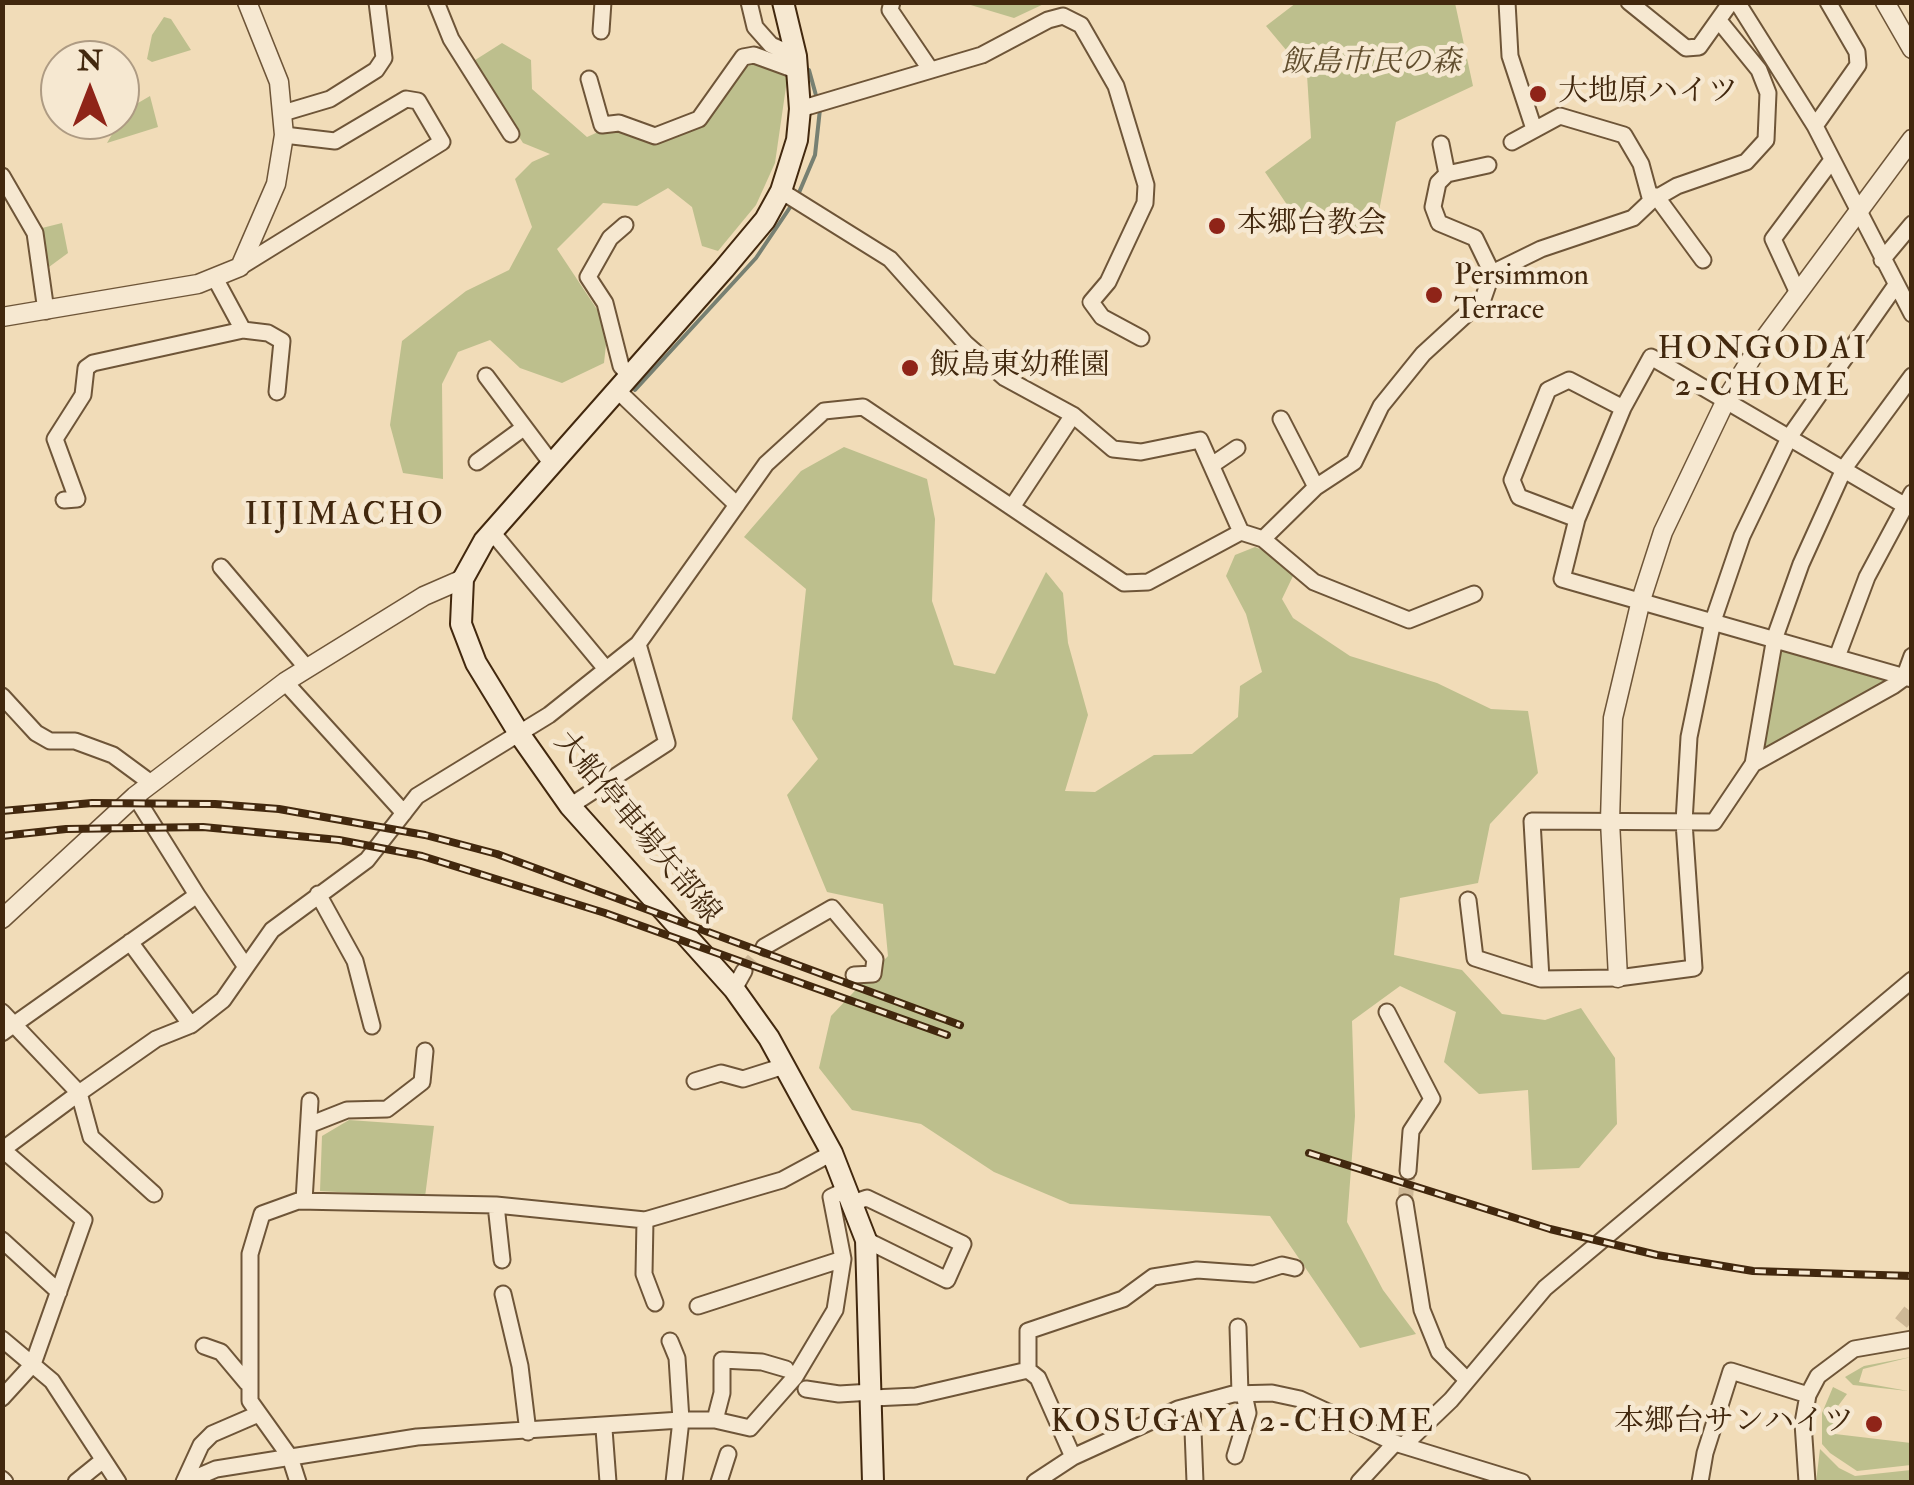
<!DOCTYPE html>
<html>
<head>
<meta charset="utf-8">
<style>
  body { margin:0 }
  #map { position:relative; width:1914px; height:1485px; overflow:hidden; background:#f1dcb8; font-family:"IM FELL Double Pica",serif }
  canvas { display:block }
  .frame { position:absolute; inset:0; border:5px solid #42280e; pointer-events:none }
  .north { position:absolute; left:40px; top:40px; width:100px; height:100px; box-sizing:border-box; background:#f6e8d1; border:2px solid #ae9b83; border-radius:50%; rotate:0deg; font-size:28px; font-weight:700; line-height:40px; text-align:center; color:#42280e }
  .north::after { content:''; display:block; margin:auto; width:35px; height:45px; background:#8f2418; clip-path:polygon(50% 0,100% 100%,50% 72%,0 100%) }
</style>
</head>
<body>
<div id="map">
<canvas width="1914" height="1485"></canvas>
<div class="frame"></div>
<div class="north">N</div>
</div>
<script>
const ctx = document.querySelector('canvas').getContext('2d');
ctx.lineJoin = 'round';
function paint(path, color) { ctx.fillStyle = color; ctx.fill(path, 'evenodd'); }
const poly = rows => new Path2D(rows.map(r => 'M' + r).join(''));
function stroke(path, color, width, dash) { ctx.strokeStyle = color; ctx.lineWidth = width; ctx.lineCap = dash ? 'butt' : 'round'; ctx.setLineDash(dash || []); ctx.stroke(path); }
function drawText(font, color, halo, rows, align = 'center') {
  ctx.font = font + ' "IM FELL Double Pica","Noto Serif JP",serif'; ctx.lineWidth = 9; ctx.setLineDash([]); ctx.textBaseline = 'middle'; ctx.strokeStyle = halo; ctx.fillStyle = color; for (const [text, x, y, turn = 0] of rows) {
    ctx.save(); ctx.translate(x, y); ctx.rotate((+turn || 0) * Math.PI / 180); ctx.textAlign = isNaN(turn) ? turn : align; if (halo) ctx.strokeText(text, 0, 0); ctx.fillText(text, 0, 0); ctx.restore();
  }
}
const green = poly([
  [964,3,1046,3,1014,18],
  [1296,3,1455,3,1473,86,1396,122,1375,232,1304,230,1265,172,1311,138,1307,75,1266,26],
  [164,17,171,19,191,50,152,62,147,59,152,35],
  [502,43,531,60,532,89,587,137,607,128,655,138,700,120,746,52,789,66,775,163,756,205,718,251,702,246,692,207,668,188,637,206,603,203,557,249,608,326,604,363,562,383,520,368,490,340,458,352,442,384,443,479,403,473,390,425,402,341,466,291,509,270,532,227,515,179,532,162,550,154,523,143,472,62],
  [150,96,158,127,107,143,126,110],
  [62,223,68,253,49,267,42,228],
  [844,447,927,479,935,519,932,601,954,665,995,674,1046,572,1063,593,1068,643,1088,715,1065,791,1095,792,1154,755,1192,754,1238,717,1240,686,1262,672,1246,614,1226,576,1235,555,1255,547,1270,553,1293,576,1282,599,1293,618,1350,656,1437,683,1491,709,1528,711,1538,773,1490,824,1478,883,1400,898,1394,955,1462,970,1502,1014,1545,1020,1581,1008,1615,1058,1617,1124,1579,1168,1532,1170,1528,1090,1479,1094,1444,1062,1456,1012,1400,986,1352,1021,1355,1116,1347,1222,1383,1290,1416,1334,1360,1348,1270,1216,1070,1204,994,1172,921,1124,852,1110,819,1068,831,1016,888,956,883,904,827,892,787,795,818,759,792,719,806,589,744,537,801,471],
  [1780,648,1884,676,1885,687,1768,751,1760,749],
  [349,1120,434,1126,425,1197,320,1191,322,1136],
  [1911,1357,1863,1369,1859,1382,1908,1391,1853,1385,1845,1377,1864,1366],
  [1833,1387,1847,1394,1838,1406,1835,1434,1911,1443,1911,1465,1857,1471,1830,1453,1822,1444,1822,1413],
  [1820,1449,1839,1468,1855,1476,1911,1470,1911,1482,1816,1482]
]);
const stream = poly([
  [809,70,817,99],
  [798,195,815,155,820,109],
  [635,390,756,258,793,203]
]);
const minorTunnel = poly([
  [744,971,764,947],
  [1405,1203,1408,1171],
  [1901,1323,1912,1309]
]);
const minor = poly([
  [436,2,451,39,511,134],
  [749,2,755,27,771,45,796,56],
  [892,2,890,10,930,69],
  [1507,2,1510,56,1534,129],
  [1629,2,1686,48,1699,47,1731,2],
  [1737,2,1815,126,1912,314],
  [601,31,603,2],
  [589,79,602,125,619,123,655,136,699,119,743,57,754,55,798,71],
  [800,109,982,55,1048,20,1063,16,1081,25,1116,86,1146,185,1145,203,1108,282,1091,302,1102,317,1141,338],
  [283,113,330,99,376,70,384,58,377,2],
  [1815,126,1858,65,1857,52,1828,2],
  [1512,142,1560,116,1624,135,1641,164,1651,201,1677,186,1746,162,1766,140,1768,93,1759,70,1720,22],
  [1441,144,1447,174],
  [1488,165,1447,174,1438,183,1433,207,1439,223,1475,238,1492,273],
  [2,176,35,233,46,311],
  [781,191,890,259,966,344,1005,378,1073,415,1113,449,1141,452,1200,440,1241,532],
  [1656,196,1703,260],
  [625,225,610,238,588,277,605,303,621,366,631,377],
  [1882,260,1912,224],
  [240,267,442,142,418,101,406,99,335,141,284,135],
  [216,280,243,330,268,333,282,341,277,392],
  [1798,293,1773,239,1832,160],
  [486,376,552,464],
  [617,390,737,505],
  [1623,408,1569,380,1548,390,1512,480,1519,497,1577,519,1562,579,1912,679],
  [1281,419,1316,487],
  [477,462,522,429],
  [1212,465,1237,448],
  [64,500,77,499,55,439,83,395,86,368,93,363,243,330],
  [1012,507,1073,415],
  [1577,519,1623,408,1651,357,1904,505],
  [492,532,606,669],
  [1263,539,1314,582,1409,620,1474,594],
  [221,567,306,667],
  [1837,657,1867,577,1912,493],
  [285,682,404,813],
  [2,696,36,733,50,741,75,741,113,755,151,783],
  [1753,764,1775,637,1801,564,1845,467,1912,376],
  [135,796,197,895],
  [570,806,667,743,638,644],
  [318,894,355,961,372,1026],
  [1468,900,1475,958,1541,979,1618,978,1694,968,1684,822,1689,737,1713,621,1742,536,1790,436,1896,285],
  [130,942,191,1025],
  [764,947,832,908,875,959,873,974,854,975],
  [1541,979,1532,821,1714,822,1753,764,1893,686,1904,678,1912,656],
  [734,989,744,971],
  [2,1012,79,1093,2,1150],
  [1387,1012,1432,1099,1411,1131,1408,1171],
  [2,1033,197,895,246,967,272,930,367,860,417,796,549,715,638,644,766,464,824,411,863,407,1124,583,1148,582,1241,532,1263,539,1316,487,1354,462,1381,406,1423,354,1483,299,1492,273,1541,249,1633,218,1651,201],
  [695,1081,721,1073,743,1079,784,1066],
  [309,1125,347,1110,387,1109,422,1082,425,1051],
  [154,1194,91,1137,79,1093,156,1039,191,1025,223,1000,246,967],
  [304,1201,310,1101],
  [855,1202,867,1198,963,1244,947,1280,866,1240],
  [1405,1203,1422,1310,1439,1352,1467,1380],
  [496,1205,502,1260],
  [645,1220,644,1274,655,1303],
  [2,1240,59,1292],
  [503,1294,520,1366,528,1432],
  [698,1306,843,1259],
  [1238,1327,1240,1394],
  [2,1339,52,1381,118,1482],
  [670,1341,677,1358,681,1420,674,1482],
  [204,1346,221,1352,247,1383],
  [1028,1370,1028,1331,1123,1299,1153,1277,1197,1270,1254,1274,1282,1265,1295,1268],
  [806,1389,839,1394,872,1392],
  [2,1398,33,1364,84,1220,3,1150],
  [873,1398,916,1396,1028,1370,1038,1378,1073,1457],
  [1192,1405,1195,1482],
  [715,1420,722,1393,722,1360,762,1362,786,1369],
  [604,1429,608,1482],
  [1405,1444,1451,1400,1545,1288,1912,980],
  [1235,1456,1248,1413,1244,1394],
  [2,1479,5,1482],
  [76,1482,102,1461],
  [184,1482,201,1445,212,1434,256,1415],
  [186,1482,216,1469,417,1437,681,1420,715,1420,750,1428,795,1377,835,1310,843,1259,831,1197,848,1189],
  [298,1482,290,1457,250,1401,250,1254,262,1214,298,1201,496,1205,645,1220,782,1180,832,1153],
  [719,1482,728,1454],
  [1035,1482,1073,1457,1178,1409,1233,1394,1272,1393,1300,1399,1395,1443,1522,1482],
  [1359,1482,1395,1443],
  [1700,1482,1705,1453,1731,1371,1808,1395,1818,1376,1854,1349,1912,1339],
  [1807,1482,1803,1423,1808,1395]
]);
const tertiary = poly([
  [1885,2,1912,49],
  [2,317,198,284,240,267,276,184,284,135,279,82,247,2],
  [2,919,135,796,285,682,424,596,463,579],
  [1618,978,1610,821,1613,718,1641,600,1663,532,1727,398,1761,343,1912,139]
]);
const secondary = poly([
  [783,2,796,56,800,109,797,140,781,191,765,220,724,269,484,541,463,579,461,624,476,663,520,735,570,806,734,989,769,1038,832,1153,866,1240,873,1482]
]);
const rail = poly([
  [2,811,92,803,215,804,279,809,425,835,497,854,960,1025],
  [2,836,66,829,203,827,339,840,422,856,605,913,947,1035],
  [1309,1153,1550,1229,1657,1255,1753,1271,1912,1276]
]);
const markers = [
  [1538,94,10,"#8f2418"],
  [1217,226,10,"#8f2418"],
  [1434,295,10,"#8f2418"],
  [910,368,10,"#8f2418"],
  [1874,1424,10,"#8f2418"]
];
const parkNames = [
  ["飯島市民の森",1371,65]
];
const poiNames = [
  ["大地原ハイツ",1558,94],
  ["本郷台教会",1237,226],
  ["Persimmon",1454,278],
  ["Terrace",1454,312],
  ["飯島東幼稚園",930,368],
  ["本郷台サンハイツ",1854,1424,"right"]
];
const streetNames = [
  ["大船停車場矢部線",636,829,50]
];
const neighbourhoodNames = [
  ["HONGODAI",1763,351],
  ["2-CHOME",1763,388],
  ["IIJIMACHO",345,517],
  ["KOSUGAYA 2-CHOME",1243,1424]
];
paint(green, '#bdbf8d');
stroke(stream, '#778072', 4);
stroke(minorTunnel, '#ceb896', 15, [15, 8]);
stroke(minor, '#6e5538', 19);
stroke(tertiary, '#6e5538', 21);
stroke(secondary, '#42280e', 24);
stroke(minor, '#f6e8d1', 15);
stroke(tertiary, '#f6e8d1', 18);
stroke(secondary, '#f6e8d1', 20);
stroke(rail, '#42280e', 8);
stroke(rail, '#f6e8d1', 4, [11]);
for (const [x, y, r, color] of markers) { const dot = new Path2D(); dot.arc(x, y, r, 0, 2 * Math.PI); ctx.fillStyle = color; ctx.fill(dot); stroke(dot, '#f6e8d1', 4); }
drawText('italic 30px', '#614e2e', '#f6e8d1', parkNames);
drawText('30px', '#42280e', '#f6e8d1', poiNames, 'left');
drawText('30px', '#42280e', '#f6e8d1', streetNames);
ctx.letterSpacing = '2.5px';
drawText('32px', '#42280e', '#f6e8d1', neighbourhoodNames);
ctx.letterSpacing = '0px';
</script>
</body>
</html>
